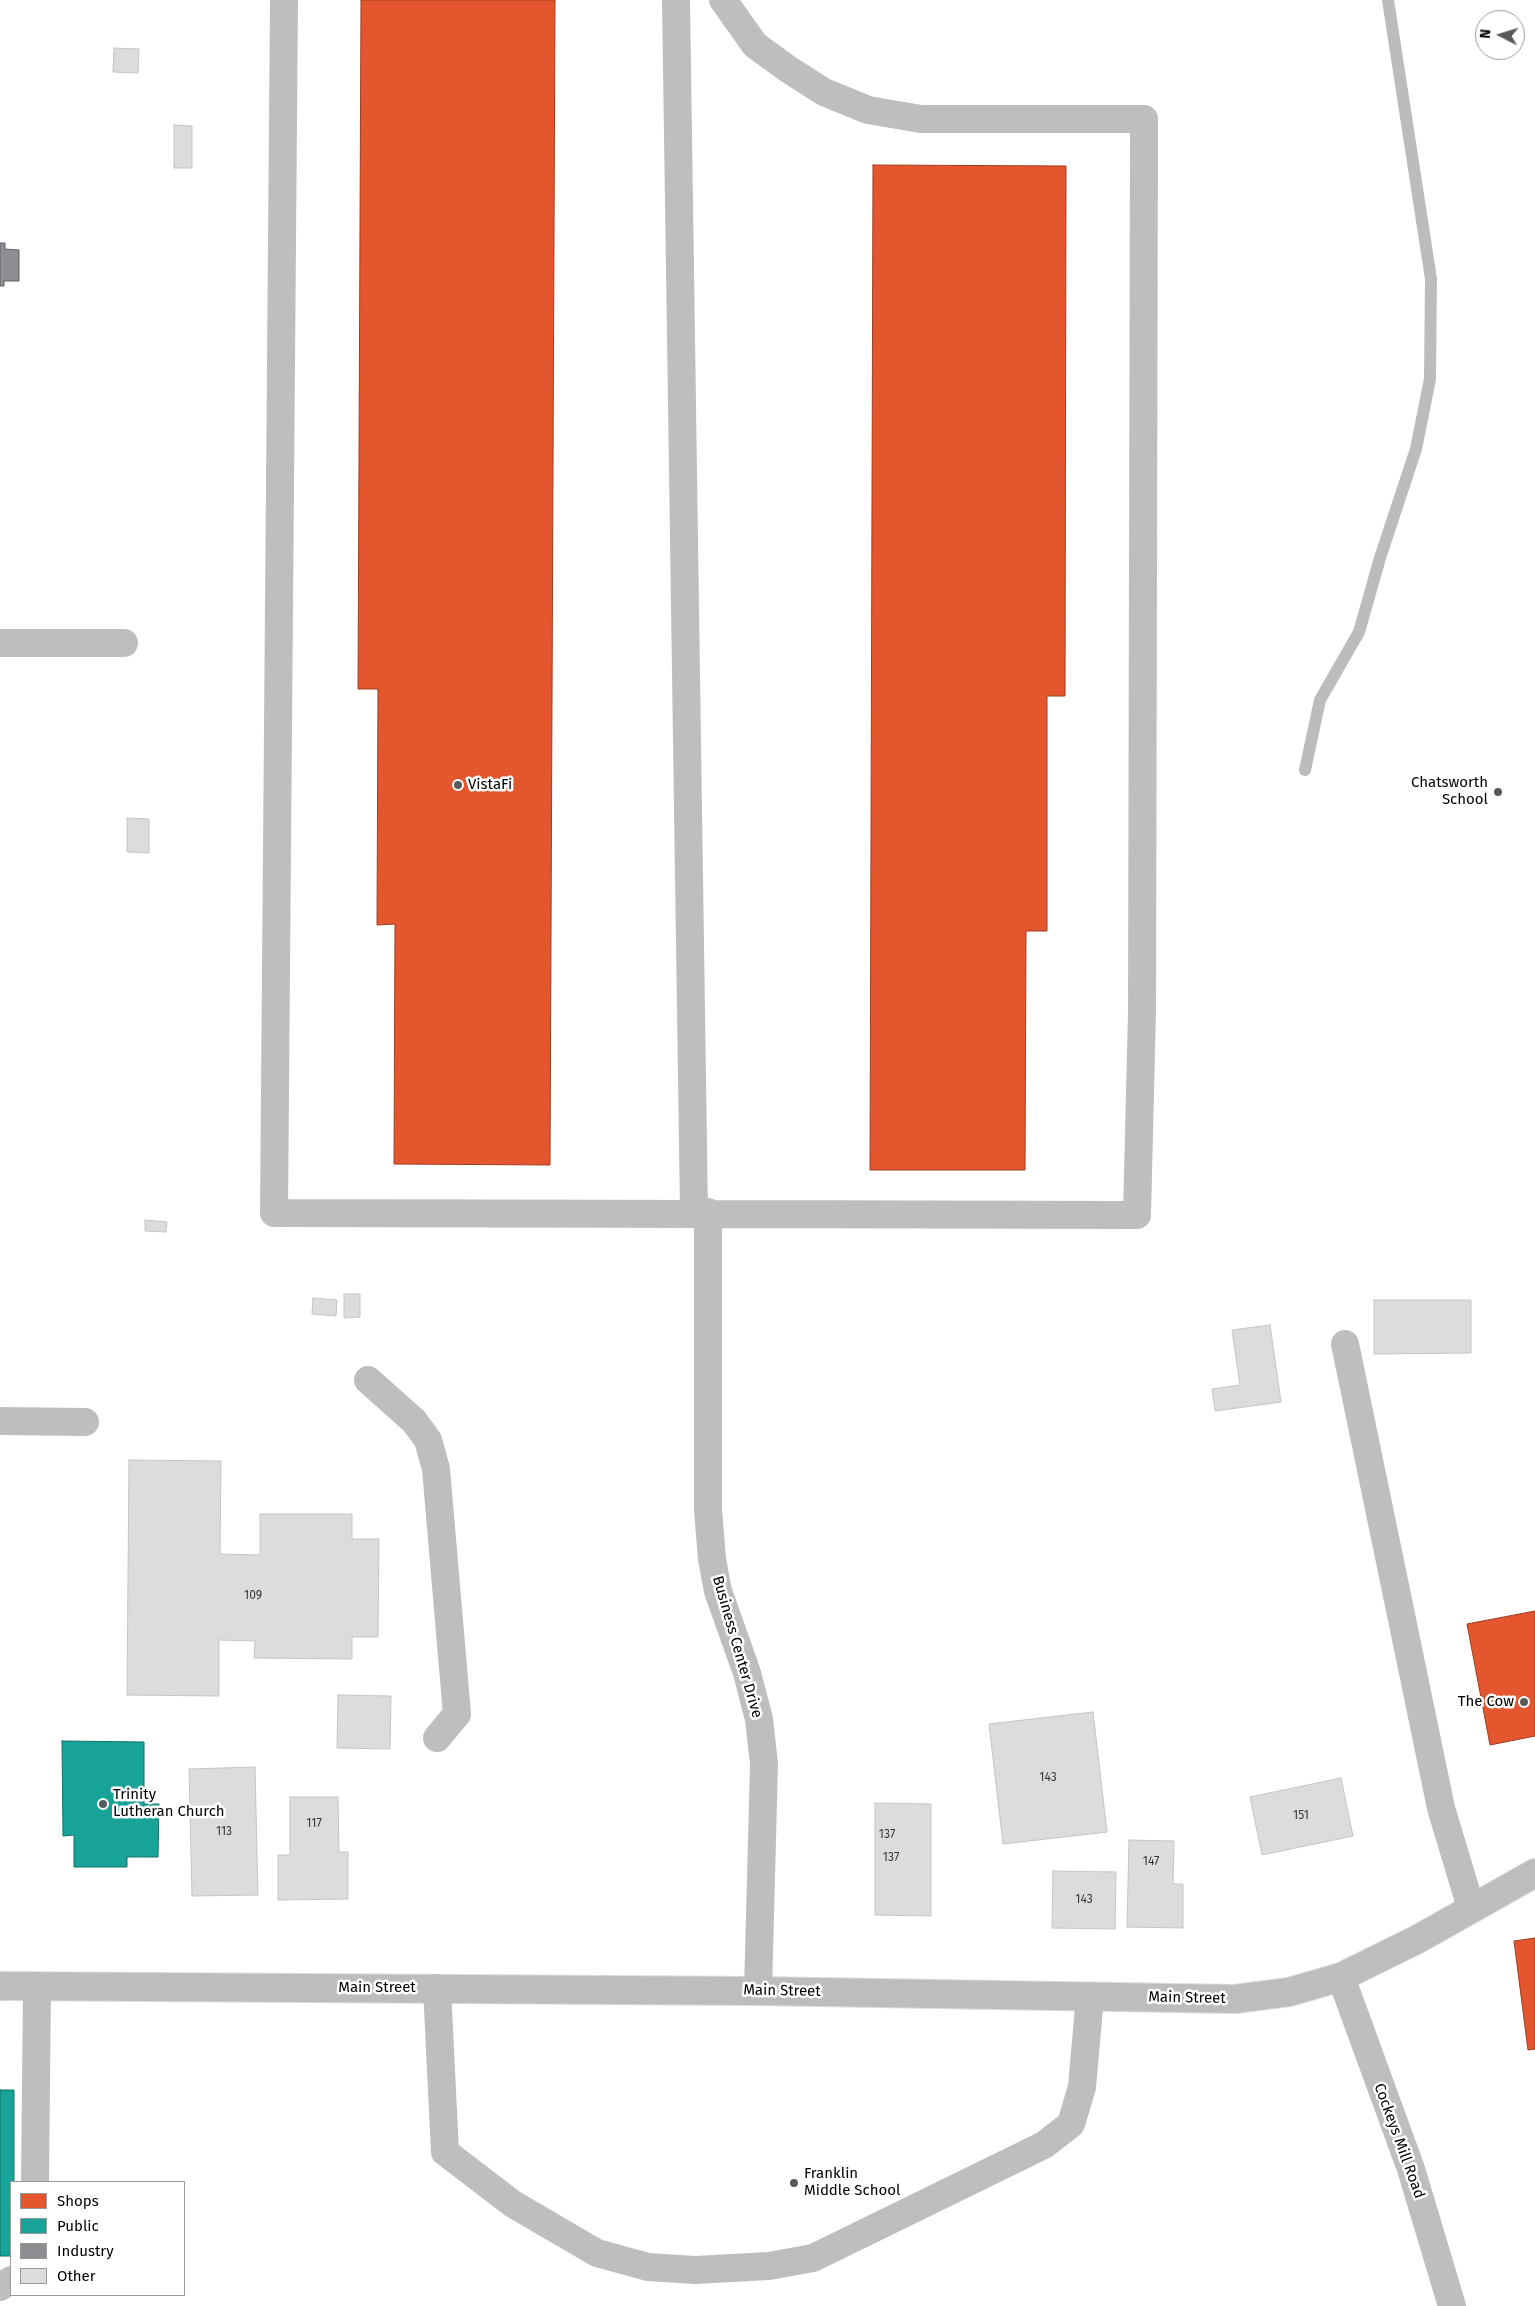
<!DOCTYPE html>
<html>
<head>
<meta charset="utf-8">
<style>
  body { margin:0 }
  #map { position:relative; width:1535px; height:2306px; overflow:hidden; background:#fff; font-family:"Fira Sans",sans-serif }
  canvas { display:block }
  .legend { position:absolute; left:10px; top:2181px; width:175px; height:115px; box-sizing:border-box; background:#fff; border:1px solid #999; margin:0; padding:6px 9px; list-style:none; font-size:15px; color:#000 }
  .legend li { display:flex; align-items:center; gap:10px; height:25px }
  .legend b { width:25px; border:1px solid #999 }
  .north { position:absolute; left:1475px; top:10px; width:50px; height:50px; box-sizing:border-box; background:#fff; border:1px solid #999; border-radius:50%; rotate:275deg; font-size:14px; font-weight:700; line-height:20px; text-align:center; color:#000 }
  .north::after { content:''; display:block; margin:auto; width:18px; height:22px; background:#595959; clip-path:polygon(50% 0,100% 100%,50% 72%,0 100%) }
</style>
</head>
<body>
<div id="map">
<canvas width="1535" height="2306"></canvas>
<ul class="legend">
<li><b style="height:14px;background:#e4572e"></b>Shops</li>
<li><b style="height:14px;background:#17a398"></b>Public</li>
<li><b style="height:14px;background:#8d8d92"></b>Industry</li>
<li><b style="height:14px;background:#dcdcdc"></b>Other</li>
</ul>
<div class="north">N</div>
</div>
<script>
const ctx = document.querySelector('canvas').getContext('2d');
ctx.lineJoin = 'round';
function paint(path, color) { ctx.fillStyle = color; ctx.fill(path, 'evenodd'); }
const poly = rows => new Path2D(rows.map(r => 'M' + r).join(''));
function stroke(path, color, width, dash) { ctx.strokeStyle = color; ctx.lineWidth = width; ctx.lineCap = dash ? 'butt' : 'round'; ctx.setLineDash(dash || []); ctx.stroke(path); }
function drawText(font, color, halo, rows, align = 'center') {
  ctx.font = font + ' "Fira Sans",sans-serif'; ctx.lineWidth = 5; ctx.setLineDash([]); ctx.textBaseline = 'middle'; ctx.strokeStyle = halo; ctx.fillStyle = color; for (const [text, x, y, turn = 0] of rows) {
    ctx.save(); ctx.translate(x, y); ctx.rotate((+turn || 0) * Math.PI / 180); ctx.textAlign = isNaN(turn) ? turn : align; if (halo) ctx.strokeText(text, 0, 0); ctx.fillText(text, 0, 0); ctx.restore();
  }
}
const shops = poly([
  [361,0,555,0,550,1165,394,1164,395,924,377,925,378,689,358,689,361,0],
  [873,165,1066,166,1065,696,1047,696,1047,931,1026,931,1025,1170,870,1170,873,165],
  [1535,1611,1535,1736,1490,1745,1467,1624,1535,1611],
  [1535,1938,1535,2049,1528,2050,1514,1941,1535,1938]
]);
const public = poly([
  [62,1741,144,1742,144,1804,159,1804,158,1857,127,1857,127,1867,74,1867,74,1835,63,1836,62,1741],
  [0,2090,14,2090,14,2182,11,2182,11,2256,0,2256,0,2090]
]);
const industry = poly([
  [0,243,5,243,5,249,19,250,19,281,4,281,4,286,0,286,0,243]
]);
const stream = poly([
  [1305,770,1320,700,1359,632,1380,558,1416,449,1430,379,1431,279,1388,0]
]);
const building = poly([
  [114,48,139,49,138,73,113,72,114,48],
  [174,125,192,126,192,168,174,168,174,125],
  [127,818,149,819,149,853,127,852,127,818],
  [145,1220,167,1222,166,1232,145,1231,145,1220],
  [344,1294,360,1294,360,1317,344,1318,344,1294],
  [313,1298,337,1300,336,1316,312,1314,313,1298],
  [1374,1300,1471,1300,1471,1353,1374,1354,1374,1300],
  [1270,1325,1281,1402,1215,1411,1212,1389,1240,1385,1232,1330,1270,1325],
  [129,1460,221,1461,220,1554,260,1555,260,1514,352,1514,352,1539,379,1539,378,1637,352,1637,352,1659,254,1658,255,1641,219,1640,219,1696,127,1695,129,1460],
  [338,1695,391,1696,390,1749,337,1748,338,1695],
  [1093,1712,1107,1832,1003,1844,989,1724,1093,1712],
  [255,1767,258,1895,192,1896,189,1769,255,1767],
  [1341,1778,1353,1836,1262,1855,1250,1797,1341,1778],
  [290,1797,338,1797,339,1852,348,1852,348,1899,278,1900,278,1855,290,1855,290,1797],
  [875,1803,931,1804,931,1916,875,1915,875,1803],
  [1129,1840,1174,1841,1173,1884,1183,1884,1183,1928,1127,1927,1129,1840],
  [1053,1871,1116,1872,1115,1929,1052,1928,1053,1871]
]);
const minor = poly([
  [284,0,274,1213,1137,1215,1142,1011,1144,119,921,119,868,110,824,92,788,69,755,45,723,0],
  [676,0,694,1212],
  [0,643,124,643],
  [708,1212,708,1510,712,1559,718,1591,747,1673,759,1719,764,1764,758,1991],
  [1345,1344,1441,1808,1471,1908],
  [368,1380,414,1421,428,1440,436,1469,457,1714,437,1738],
  [0,1421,85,1422],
  [1341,1977,1411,2169,1452,2306],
  [437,1988,445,2152,513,2204,597,2253,648,2267,695,2270,769,2266,813,2258,1044,2145,1071,2124,1082,2087,1090,1996],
  [35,2182,37,1986],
  [0,2287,11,2280]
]);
const major = poly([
  [0,1986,758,1991,1235,1999,1289,1992,1341,1977,1418,1939,1535,1873]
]);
const markers = [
  [458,785,5,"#595959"],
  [1498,792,5,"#595959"],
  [1524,1702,5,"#595959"],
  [103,1804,5,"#595959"],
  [794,2183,5,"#595959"]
];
const numberNames = [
  ["109",253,1596],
  ["143",1048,1778],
  ["151",1301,1816],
  ["117",314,1824],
  ["113",224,1832],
  ["137",887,1835],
  ["137",891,1858],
  ["147",1151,1862],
  ["143",1084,1900]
];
const poiNames = [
  ["Chatsworth",1488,783,"right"],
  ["School",1488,800,"right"],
  ["VistaFi",468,785],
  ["The Cow",1514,1702,"right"],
  ["Trinity",113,1795],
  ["Lutheran Church",113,1812],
  ["Franklin",804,2174],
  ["Middle School",804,2191]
];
const streetNames = [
  ["Business Center Drive",737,1647,74],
  ["Main Street",377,1988],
  ["Main Street",782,1991,1],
  ["Main Street",1187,1998,1],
  ["Cockeys Mill Road",1399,2141,70]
];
paint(shops, '#e4572e');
stroke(shops, '#a03d20', 1);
paint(public, '#17a398');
stroke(public, '#10726a', 1);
paint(industry, '#8d8d92');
stroke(industry, '#636366', 1);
stroke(stream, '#bcbcbc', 12);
paint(building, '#dcdcdc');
stroke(building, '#c5c5c5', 1);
stroke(major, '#dbdbdb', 30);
stroke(minor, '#bebebe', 28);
stroke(major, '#bdbdbd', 28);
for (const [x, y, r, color] of markers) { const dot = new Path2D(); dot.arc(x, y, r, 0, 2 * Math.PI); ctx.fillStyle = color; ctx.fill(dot); stroke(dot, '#fff', 2); }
drawText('12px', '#373737', null, numberNames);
drawText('15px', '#000', '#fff', poiNames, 'left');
drawText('15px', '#000', '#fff', streetNames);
</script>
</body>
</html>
